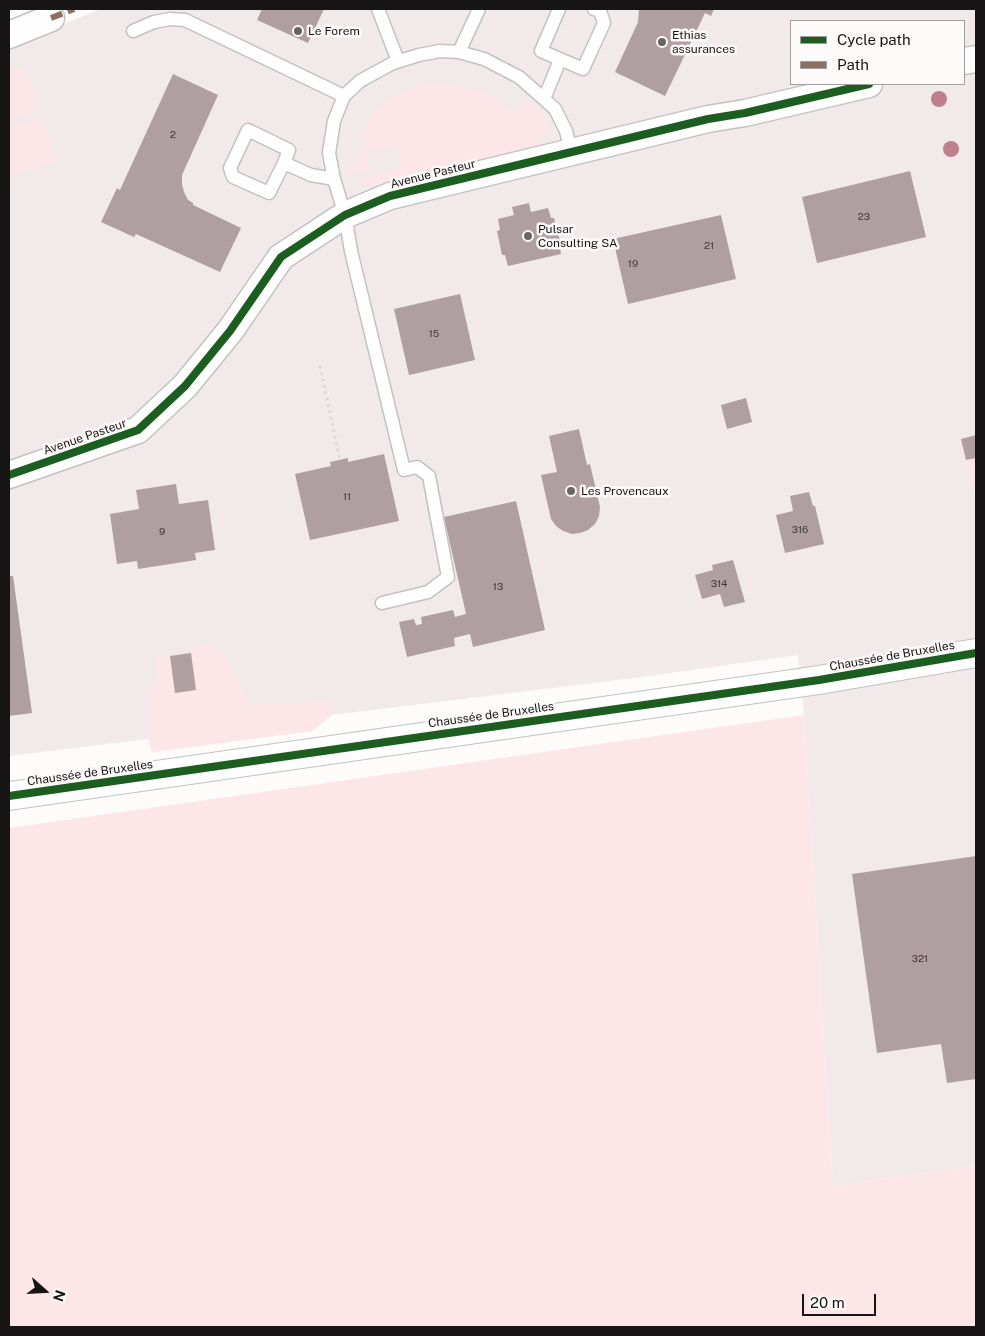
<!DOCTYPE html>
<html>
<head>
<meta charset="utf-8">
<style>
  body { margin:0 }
  #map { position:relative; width:985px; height:1336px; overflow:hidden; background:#fefbfb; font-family:"Public Sans",sans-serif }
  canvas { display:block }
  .frame { position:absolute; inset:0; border:10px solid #161414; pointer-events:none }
  .legend { position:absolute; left:790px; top:20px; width:175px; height:65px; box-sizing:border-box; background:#fffafa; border:1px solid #a29e9e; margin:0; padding:6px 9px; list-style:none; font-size:15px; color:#161414 }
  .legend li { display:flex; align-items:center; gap:10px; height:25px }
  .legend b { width:25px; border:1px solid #a29e9e }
  .north { position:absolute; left:20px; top:1266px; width:50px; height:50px; -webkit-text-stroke:4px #fffafa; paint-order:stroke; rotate:109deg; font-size:14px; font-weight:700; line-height:20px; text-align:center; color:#161414 }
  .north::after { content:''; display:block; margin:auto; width:18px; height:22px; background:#161414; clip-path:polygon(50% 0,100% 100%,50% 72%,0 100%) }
  .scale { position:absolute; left:802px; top:1294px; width:74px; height:22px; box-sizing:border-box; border:2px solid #161414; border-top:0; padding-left:6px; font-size:15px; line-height:18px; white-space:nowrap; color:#161414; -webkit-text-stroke:4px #fffafa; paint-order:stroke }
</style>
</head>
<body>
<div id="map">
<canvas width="985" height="1336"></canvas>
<div class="frame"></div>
<ul class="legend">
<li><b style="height:6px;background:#1b5e20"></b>Cycle path</li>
<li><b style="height:6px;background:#8d6e63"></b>Path</li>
</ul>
<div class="north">N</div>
<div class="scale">20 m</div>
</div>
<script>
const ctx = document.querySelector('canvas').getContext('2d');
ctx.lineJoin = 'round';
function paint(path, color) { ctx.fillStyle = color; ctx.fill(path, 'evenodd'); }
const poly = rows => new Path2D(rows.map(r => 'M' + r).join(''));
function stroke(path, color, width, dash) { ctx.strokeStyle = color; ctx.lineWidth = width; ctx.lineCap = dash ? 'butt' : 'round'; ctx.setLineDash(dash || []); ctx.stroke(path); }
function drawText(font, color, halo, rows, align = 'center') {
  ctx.font = font + ' "Public Sans",sans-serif'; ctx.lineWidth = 5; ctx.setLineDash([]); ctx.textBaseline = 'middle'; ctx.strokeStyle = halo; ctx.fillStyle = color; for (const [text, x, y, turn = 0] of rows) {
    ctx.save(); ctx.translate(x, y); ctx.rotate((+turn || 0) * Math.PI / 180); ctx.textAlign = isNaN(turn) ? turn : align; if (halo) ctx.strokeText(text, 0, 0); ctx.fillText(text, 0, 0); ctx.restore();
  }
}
const built = poly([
  [101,9,976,9,976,1166,833,1186,804,715,798,655,642,677,332,715,312,731,152,752,148,739,9,756,9,46],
  [791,21,964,21,964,84,791,84]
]);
const green = poly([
  [24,66,40,109,9,121,9,72],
  [435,83,456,85,492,96,516,114,527,99,546,117,547,125,545,134,536,150,373,186,362,184,357,180,401,169,397,146,367,151,369,170,349,175,345,165,354,168,358,163,365,142,360,136,373,112,393,96,407,89],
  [42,117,57,161,9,178,9,129],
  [976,458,976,498,966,460],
  [202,644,223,650,249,705,331,701,332,715,312,731,152,752,148,738,146,691,159,684,157,655,170,656,175,693,196,690,191,653],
  [804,715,833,1186,976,1166,976,1327,9,1327,9,828]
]);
const building = poly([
  [262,9,324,9,308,43,257,20],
  [639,9,714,9,711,16,705,13,665,96,615,72,638,22],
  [173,74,218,95,182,175,182,184,184,192,188,200,193,203,193,205,241,228,220,272,136,234,134,237,101,222,117,188,120,190],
  [910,171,926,237,817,263,802,197],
  [529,203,531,212,548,208,551,218,554,218,560,241,559,242,561,254,508,266,505,255,502,255,497,231,500,230,498,219,514,215,512,207],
  [721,215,736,279,628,304,613,239],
  [460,294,475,360,409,375,394,309],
  [746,398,752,422,727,429,721,405],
  [579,429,587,465,590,464,600,507,599,516,595,524,588,530,580,533,572,534,563,531,556,526,551,519,541,475,557,472,549,436],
  [976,435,976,458,966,460,961,439],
  [384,454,399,521,310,540,295,474,331,466,330,462,348,458,348,462],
  [176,484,179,504,208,500,215,550,195,553,196,560,138,569,137,561,117,564,110,514,139,509,136,490],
  [809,492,813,506,815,506,824,544,785,553,776,515,793,511,790,496],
  [516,501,545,630,473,647,470,634,454,638,455,646,407,657,399,622,414,619,416,625,422,624,421,617,453,610,455,617,466,614,444,517],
  [733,560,745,602,724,607,720,594,702,599,695,575,713,570,712,565],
  [9,576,13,576,32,713,9,716],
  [191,653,196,690,175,693,170,656],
  [976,856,976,1079,947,1083,941,1044,877,1053,852,874]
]);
const path = poly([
  [320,366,340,460]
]);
const lane = poly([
  [378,9,398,61],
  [559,9,541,51,583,69,604,23,600,11,594,9],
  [133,31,154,22,170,19,185,20,344,96],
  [459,52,479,9],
  [544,99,560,60],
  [284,163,289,150,248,130,230,168,233,177,269,193,284,163,311,175,334,179],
  [382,603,428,592,448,577,429,476,417,467,404,470,351,251,345,215,334,179,329,153,334,121,344,96,360,81,393,63,419,55,440,51,459,52,484,59,519,77,544,99,555,109,566,131,571,152]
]);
const street = poly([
  [9,35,51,18],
  [964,61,976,59],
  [9,475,138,430,185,386,230,331,281,257,345,215,390,196,708,119,745,113,869,84]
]);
const primary = poly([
  [9,796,819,680,976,653]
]);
const quiet = poly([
  [51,18,74,9]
]);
const cycleway = poly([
  [9,475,138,430,185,386,230,331,281,257,345,215,390,196,708,119,745,113,869,84],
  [9,796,819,680,976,653]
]);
const trees = [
  [939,99],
  [951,149]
];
const markers = [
  [298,31,5,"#676565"],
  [662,42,5,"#676565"],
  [528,236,5,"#676565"],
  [571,491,5,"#676565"]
];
const numberNames = [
  ["2",173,135],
  ["23",864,217],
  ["21",709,246],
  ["19",633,264],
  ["15",434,334],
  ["11",347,497],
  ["316",800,530],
  ["9",162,532],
  ["314",719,584],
  ["13",498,587],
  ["321",920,959]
];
const poiNames = [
  ["Le Forem",308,31],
  ["Ethias",672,35],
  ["assurances",672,49],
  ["Pulsar",538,229],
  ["Consulting SA",538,243],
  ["Les Provencaux",581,491]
];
const streetNames = [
  ["Avenue Pasteur",433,174,-14],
  ["Avenue Pasteur",85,437,-19],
  ["Chaussée de Bruxelles",892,656,-10],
  ["Chaussée de Bruxelles",491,715,-8],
  ["Chaussée de Bruxelles",90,773,-8]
];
paint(built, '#f2eaea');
paint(green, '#fce6e7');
paint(building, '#b09fa1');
stroke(lane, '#c3c1c1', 15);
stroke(street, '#c3c1c1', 29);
stroke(primary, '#c3c1c1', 30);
stroke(path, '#d9d8d8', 3, [2.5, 4]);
stroke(lane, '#fffefe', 12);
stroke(street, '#fffefe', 26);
stroke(primary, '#fffefe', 28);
stroke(quiet, '#8d6e63', 6, [12, 6]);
stroke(cycleway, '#1b5e20', 8);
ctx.fillStyle = '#be808c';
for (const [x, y] of trees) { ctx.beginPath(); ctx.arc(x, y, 8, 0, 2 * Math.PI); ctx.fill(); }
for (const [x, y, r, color] of markers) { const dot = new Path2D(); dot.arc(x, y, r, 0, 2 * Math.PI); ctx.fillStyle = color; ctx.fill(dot); stroke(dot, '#fffafa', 2); }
drawText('10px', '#3c3737', null, numberNames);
drawText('12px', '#161414', '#fffafa', poiNames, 'left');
drawText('12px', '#161414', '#fffafa', streetNames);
</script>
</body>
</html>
